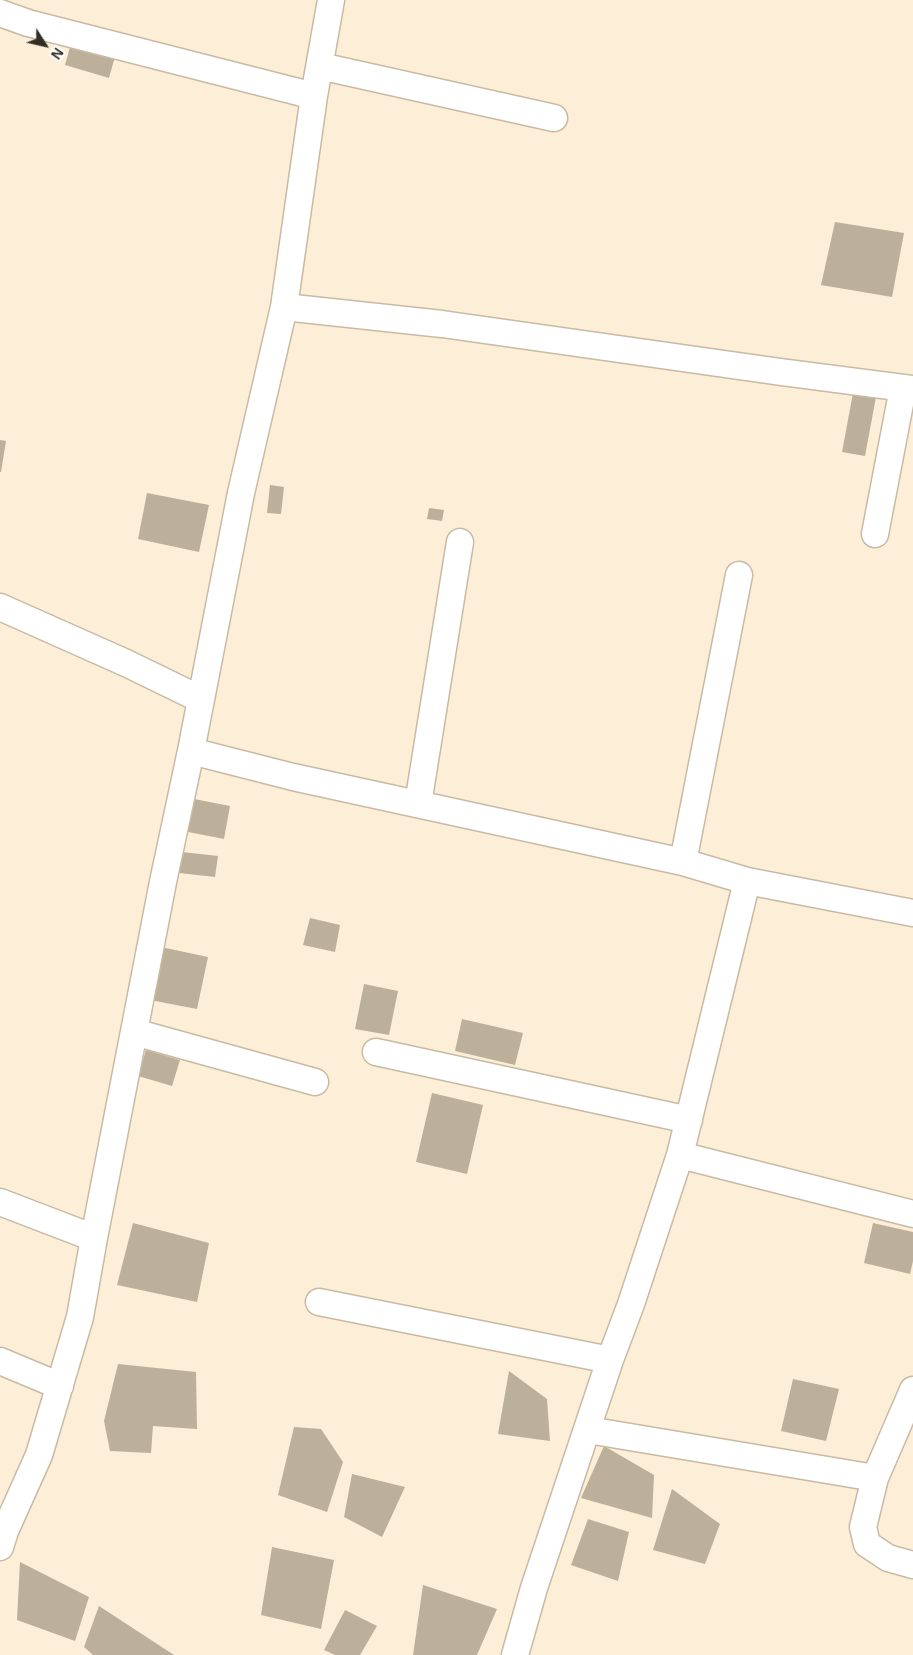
<!DOCTYPE html>
<html>
<head>
<meta charset="utf-8">
<style>
  body { margin:0 }
  #map { position:relative; width:913px; height:1655px; overflow:hidden; background:#fceed7; font-family:Helvetica,sans-serif }
  canvas { display:block }
  .north { position:absolute; left:20px; top:20px; width:50px; height:50px; -webkit-text-stroke:4px #fdfdfd; paint-order:stroke; rotate:125deg; font-size:14px; font-weight:700; line-height:20px; text-align:center; color:#332e25 }
  .north::after { content:''; display:block; margin:auto; width:18px; height:22px; background:#332e25; clip-path:polygon(50% 0,100% 100%,50% 72%,0 100%) }
</style>
</head>
<body>
<div id="map">
<canvas width="913" height="1655"></canvas>
<div class="north">N</div>
</div>
<script>
const ctx = document.querySelector('canvas').getContext('2d');
ctx.lineJoin = 'round';
function paint(path, color) { ctx.fillStyle = color; ctx.fill(path, 'evenodd'); }
const poly = rows => new Path2D(rows.map(r => 'M' + r).join(''));
function stroke(path, color, width, dash) { ctx.strokeStyle = color; ctx.lineWidth = width; ctx.lineCap = dash ? 'butt' : 'round'; ctx.setLineDash(dash || []); ctx.stroke(path); }
const building = poly([
  [72,40,116,53,109,78,65,65],
  [835,222,904,233,892,297,821,285],
  [853,393,876,397,865,456,842,452],
  [0,440,6,441,1,472,0,472],
  [270,485,284,487,281,514,267,513],
  [147,493,209,505,199,552,138,539],
  [429,508,444,510,442,521,427,519],
  [184,797,230,806,224,839,178,830],
  [182,852,218,856,215,877,179,873],
  [310,918,340,925,335,952,303,945],
  [161,947,208,957,197,1009,150,1000],
  [364,984,398,991,389,1035,355,1029],
  [462,1019,523,1033,515,1065,455,1051],
  [146,1050,180,1060,172,1086,138,1076],
  [432,1093,483,1105,467,1174,416,1162],
  [133,1223,209,1243,197,1302,117,1285],
  [873,1223,913,1232,913,1261,910,1274,864,1263],
  [118,1364,196,1372,197,1429,153,1426,151,1453,110,1451,104,1421],
  [509,1371,547,1399,550,1441,498,1434],
  [793,1379,839,1389,826,1441,781,1431],
  [294,1427,321,1429,343,1462,327,1512,278,1495],
  [604,1446,654,1475,652,1518,581,1498],
  [352,1474,405,1487,382,1537,344,1517],
  [672,1489,720,1524,705,1564,653,1550],
  [588,1519,629,1532,618,1581,571,1565],
  [272,1547,334,1560,321,1629,261,1615],
  [20,1562,89,1597,75,1641,17,1620],
  [423,1585,497,1609,477,1655,413,1655],
  [99,1606,174,1655,93,1655,84,1647],
  [345,1610,377,1626,360,1655,335,1655,324,1650]
]);
const street = poly([
  [0,13,28,23,314,96],
  [320,66,554,118],
  [284,307,442,324,781,372,913,389],
  [875,534,903,388],
  [0,607,126,663,200,699],
  [191,751,293,777,683,862,747,881,913,913],
  [418,804,460,542],
  [683,862,739,575],
  [134,1032,315,1082],
  [376,1052,689,1120],
  [680,1155,913,1214],
  [0,1202,94,1238],
  [319,1302,610,1360],
  [0,1361,60,1386],
  [913,1390,875,1478,863,1527,867,1544,888,1558,913,1565],
  [588,1430,875,1478],
  [0,1547,5,1531,39,1455,80,1317,94,1238,163,882,191,751,241,493,284,307,314,96,331,0],
  [515,1655,534,1588,610,1360,631,1304,680,1155,747,881]
]);
paint(building, '#bdb09a');
stroke(street, '#c8baa4', 29);
stroke(street, '#fff', 26);
</script>
</body>
</html>
